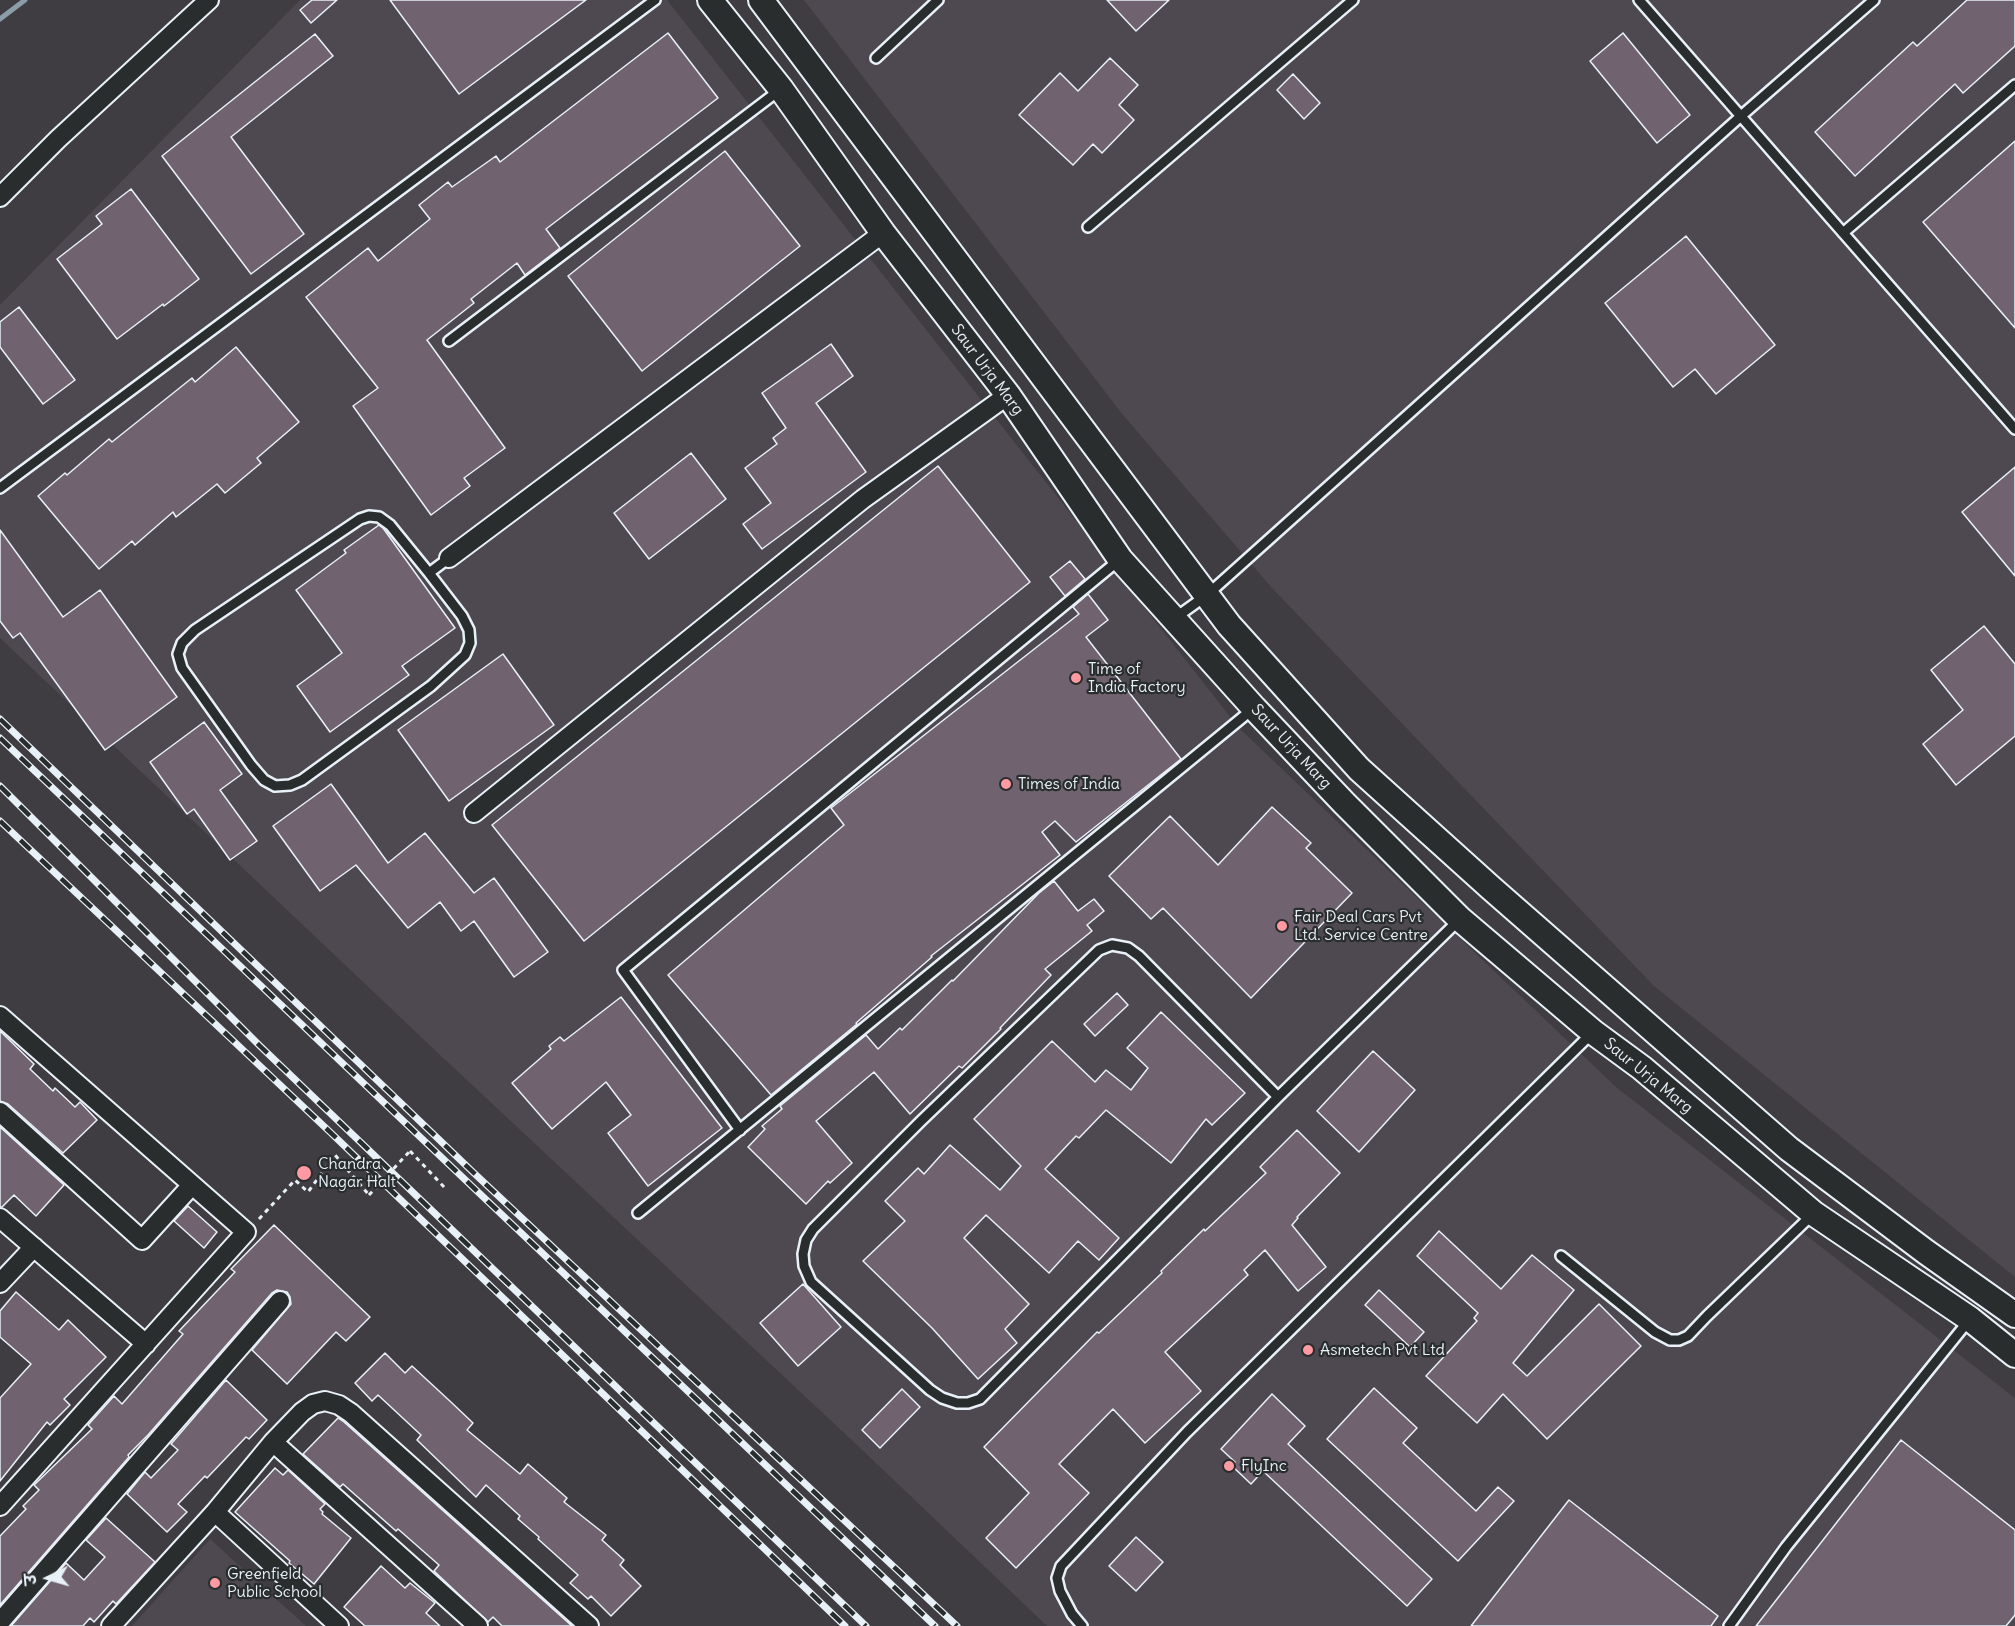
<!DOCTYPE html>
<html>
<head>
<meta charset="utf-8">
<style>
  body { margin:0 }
  #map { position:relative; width:2015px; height:1626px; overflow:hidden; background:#3f3d42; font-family:Delius,"Playpen Sans Deva",sans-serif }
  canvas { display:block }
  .north { position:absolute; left:18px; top:1548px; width:60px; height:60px; -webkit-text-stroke:4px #2a2d2e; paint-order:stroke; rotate:265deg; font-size:16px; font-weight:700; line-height:24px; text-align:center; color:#e8f1f8 }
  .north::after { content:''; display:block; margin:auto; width:21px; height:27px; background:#e8f1f8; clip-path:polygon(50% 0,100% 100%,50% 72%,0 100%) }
</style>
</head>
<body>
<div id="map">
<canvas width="2015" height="1626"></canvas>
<div class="north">उ</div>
</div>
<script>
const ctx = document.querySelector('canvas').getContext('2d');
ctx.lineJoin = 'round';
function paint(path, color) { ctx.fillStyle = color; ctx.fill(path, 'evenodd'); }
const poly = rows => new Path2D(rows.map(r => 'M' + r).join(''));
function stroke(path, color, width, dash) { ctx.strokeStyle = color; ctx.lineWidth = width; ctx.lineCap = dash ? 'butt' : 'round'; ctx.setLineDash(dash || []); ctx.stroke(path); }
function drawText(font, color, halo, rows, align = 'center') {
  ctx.font = font + ' Delius,sans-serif'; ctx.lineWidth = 4.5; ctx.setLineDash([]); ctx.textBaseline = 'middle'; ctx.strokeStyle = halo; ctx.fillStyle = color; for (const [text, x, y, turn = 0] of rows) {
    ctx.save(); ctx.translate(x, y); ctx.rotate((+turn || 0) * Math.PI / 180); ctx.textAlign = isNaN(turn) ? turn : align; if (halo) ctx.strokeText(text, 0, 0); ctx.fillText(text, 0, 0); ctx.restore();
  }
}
const built = poly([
  [300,0,667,0,1239,728,1616,1087,2015,1398,2015,1626,1047,1626,857,1445,438,1053,0,638,0,305],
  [804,0,2015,0,2015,1277,1654,986,1272,588,1123,415],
  [210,1539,306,1626,132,1626]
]);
const stream = poly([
  [0,19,25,0]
]);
const building = poly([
  [312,0,337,0,311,23,300,10,312,0],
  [390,0,586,0,459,94,390,0],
  [1107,0,1169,0,1136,31,1107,0],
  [1967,0,2015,0,2015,46,1963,93,1955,84,1855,176,1815,132,1913,42,1917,46,1967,0],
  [668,33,718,98,546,229,560,248,525,275,517,263,471,299,474,303,427,340,505,448,464,478,470,486,431,515,353,406,378,388,306,297,368,248,378,261,430,219,419,205,448,182,452,187,496,156,500,162,668,33],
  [1623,33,1690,115,1657,143,1590,61,1623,33],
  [315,34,333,56,231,137,304,234,251,274,162,156,315,34],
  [1110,58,1138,85,1119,105,1134,120,1102,153,1093,144,1073,165,1019,115,1060,73,1078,91,1110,58],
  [1293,74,1320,103,1304,119,1277,90,1293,74],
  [2015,141,2015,328,1923,222,2015,141],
  [725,151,800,246,642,371,568,276,725,151],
  [131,189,199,279,164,306,163,304,117,339,57,259,102,224,96,216,131,189],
  [1686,236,1775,345,1716,394,1695,369,1673,387,1605,303,1686,236],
  [19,307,75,380,43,404,0,347,0,322,19,307],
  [831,344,853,376,816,403,866,472,762,549,743,524,771,503,745,468,777,444,773,438,786,428,762,393,831,344],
  [236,347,299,422,257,458,261,463,225,493,217,484,176,517,173,512,135,545,132,541,99,569,38,496,65,473,67,475,109,439,112,442,192,378,195,382,236,347],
  [691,453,726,499,649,559,614,513,691,453],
  [938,466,1030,582,584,941,492,825,938,466],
  [2015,467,2015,576,1962,512,2015,467],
  [379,525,383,528,455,628,402,666,409,675,330,732,297,686,342,653,296,590,346,553,344,550,379,525],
  [0,530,63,617,100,590,177,697,105,750,20,633,13,638,0,621,0,530],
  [1070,561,1085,579,1065,596,1050,577,1070,561],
  [1088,594,1108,620,1086,637,1181,759,1076,842,1055,821,1042,832,1060,855,931,956,932,957,856,1023,857,1024,771,1095,668,975,844,825,831,808,1079,614,1073,607,1088,594],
  [1984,626,2015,664,2015,736,1956,785,1923,744,1963,710,1931,670,1984,626],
  [503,654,554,725,449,801,398,730,503,654],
  [204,722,242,774,220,790,257,841,230,860,194,809,187,814,150,762,204,722],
  [331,784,388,863,425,833,474,893,494,878,548,952,514,977,474,921,461,931,440,902,408,928,356,865,320,891,273,826,331,784],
  [1272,807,1311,843,1306,848,1352,893,1251,998,1163,908,1151,919,1109,876,1170,816,1218,865,1272,807],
  [1054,881,1078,911,1094,899,1104,911,1087,925,1092,931,1045,969,1051,975,1000,1028,1001,1029,962,1068,959,1066,910,1114,874,1072,816,1121,852,1163,830,1183,828,1181,806,1204,748,1147,765,1129,762,1126,782,1109,780,1106,866,1035,878,1049,900,1028,902,1030,952,980,953,981,1039,893,1054,881],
  [1117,993,1128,1005,1095,1036,1084,1024,1117,993],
  [621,997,722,1128,648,1186,608,1133,631,1115,606,1082,552,1129,512,1083,551,1049,549,1046,560,1037,564,1041,621,997],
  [1161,1012,1245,1093,1212,1125,1206,1119,1171,1163,1106,1110,1079,1138,1076,1136,1045,1169,1119,1238,1099,1260,1078,1241,1049,1273,986,1215,964,1238,1029,1304,1005,1329,1017,1343,978,1379,932,1328,863,1261,905,1221,885,1201,918,1168,924,1174,950,1145,1000,1190,1021,1166,974,1119,1052,1041,1095,1082,1106,1070,1131,1090,1148,1068,1127,1048,1161,1012],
  [0,1031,34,1064,30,1069,53,1091,55,1088,75,1107,80,1102,97,1120,63,1153,8,1104,0,1101,0,1031],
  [1373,1051,1415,1090,1359,1152,1317,1111,1373,1051],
  [0,1127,64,1185,36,1216,14,1195,2,1207,0,1207,0,1127],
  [1297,1130,1340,1173,1297,1217,1298,1218,1292,1225,1326,1267,1298,1291,1265,1250,1244,1270,1248,1275,1165,1352,1201,1391,1145,1443,1113,1409,1059,1464,1089,1493,1016,1568,986,1538,1029,1493,984,1447,1097,1332,1099,1333,1162,1273,1161,1271,1204,1229,1205,1231,1266,1173,1260,1167,1297,1130],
  [188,1206,217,1232,204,1248,174,1221,188,1206],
  [274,1225,370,1317,346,1341,336,1332,287,1384,252,1350,291,1304,290,1297,287,1292,277,1290,272,1293,148,1435,128,1455,129,1457,0,1605,0,1536,26,1509,23,1506,39,1490,34,1485,92,1429,88,1425,114,1396,122,1404,183,1334,179,1331,235,1272,231,1269,274,1225],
  [1439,1231,1501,1289,1532,1255,1574,1290,1513,1363,1527,1376,1599,1304,1641,1346,1547,1439,1503,1394,1477,1423,1426,1376,1477,1321,1474,1318,1478,1313,1417,1256,1439,1231],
  [803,1284,841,1327,798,1366,760,1323,803,1284],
  [1379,1290,1424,1332,1410,1347,1365,1305,1379,1290],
  [16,1292,59,1330,68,1320,106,1357,64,1399,70,1405,50,1425,47,1422,0,1481,0,1398,31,1364,0,1337,0,1311,16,1292],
  [385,1353,405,1373,412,1366,452,1403,473,1423,467,1430,520,1474,528,1464,567,1498,564,1502,606,1535,602,1540,624,1560,620,1565,641,1586,611,1616,591,1596,588,1599,570,1583,578,1575,538,1539,539,1537,518,1519,520,1516,486,1485,476,1497,417,1440,421,1435,378,1395,372,1401,355,1383,385,1353],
  [226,1380,267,1420,249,1439,246,1437,207,1478,205,1476,178,1504,187,1512,167,1532,127,1494,145,1472,151,1478,178,1450,171,1444,226,1380],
  [1374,1388,1417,1428,1403,1443,1476,1511,1498,1487,1514,1501,1458,1561,1327,1439,1374,1388],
  [902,1389,920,1407,880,1448,862,1430,902,1389],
  [1272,1394,1305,1426,1288,1444,1432,1579,1407,1606,1263,1471,1251,1484,1232,1466,1235,1462,1221,1449,1272,1394],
  [338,1418,344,1422,572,1626,502,1626,493,1617,488,1622,434,1571,439,1565,398,1529,396,1531,343,1484,340,1487,303,1454,338,1418],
  [1901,1440,2015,1530,2015,1615,2006,1626,1756,1626,1901,1440],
  [275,1468,283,1475,288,1470,325,1504,320,1509,323,1512,322,1514,351,1538,314,1584,289,1563,290,1561,235,1512,275,1468],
  [1569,1500,1718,1616,1711,1626,1471,1626,1569,1500],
  [106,1518,155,1562,116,1604,113,1601,94,1622,90,1618,83,1626,11,1626,66,1563,84,1580,105,1557,86,1540,106,1518],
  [1136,1537,1163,1562,1136,1591,1109,1566,1136,1537],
  [381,1566,405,1588,410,1583,435,1603,426,1613,440,1626,365,1626,344,1607,381,1566]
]);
const path = poly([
  [410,1151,446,1189],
  [259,1219,295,1180,308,1192,335,1155,369,1195]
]);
const lane = poly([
  [1639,0,2015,429],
  [876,58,938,0],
  [1088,227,1353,0],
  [1843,233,2015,85],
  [449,341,781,89],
  [0,488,655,0],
  [369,516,379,517,390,525,429,573,462,616,469,630,470,643,465,655,431,686,302,780,290,785,275,786,264,780,251,765,182,668,178,654,182,643,195,630,360,519,369,516],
  [429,573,449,558],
  [1175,618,1207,595,1741,116,1874,0],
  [1278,1097,1139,956,1128,948,1112,945,1099,950,921,1121,813,1229,806,1240,803,1254,804,1266,811,1282,930,1390,942,1398,957,1403,968,1403,980,1399,1278,1097,1458,921],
  [740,1130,623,970,1119,560],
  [638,1213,1254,708],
  [1561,1256,1655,1332,1670,1340,1679,1340,1688,1336,1707,1316,1813,1214],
  [1082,1626,1072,1614,1060,1591,1057,1578,1061,1566,1187,1432,1591,1034],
  [1729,1626,1786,1547,1970,1319]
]);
const street = poly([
  [0,197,58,139,209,0],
  [449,558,883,233],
  [474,813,863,499,1008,395],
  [0,1016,246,1232,0,1506],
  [0,1112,142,1240,192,1185],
  [0,1218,146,1344],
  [0,1283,34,1247],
  [273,1442,478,1626],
  [215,1512,339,1626],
  [0,1622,280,1301],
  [111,1626,215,1512,273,1442,302,1412,313,1404,325,1401,339,1405,351,1413,589,1626]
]);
const secondary = poly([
  [710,0,781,89,883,233,1008,395,1120,559,1254,708,1344,803,1460,919,1593,1032,1642,1068,1813,1213,1970,1319,2015,1355],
  [761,0,1229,625,1359,769,1491,888,1789,1149,1926,1252,2015,1315]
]);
const rail = poly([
  [0,719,476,1175,957,1626],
  [0,738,935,1626],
  [0,786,260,1046,866,1626],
  [0,821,330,1132,845,1626]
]);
const pathBridge = poly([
  [369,1195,410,1151]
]);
const markers = [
  [1076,678,6,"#ff9aa2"],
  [1006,784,6,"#ff9aa2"],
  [1282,926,6,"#ff9aa2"],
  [304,1173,8,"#ff9aa2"],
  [1308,1350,6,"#ff9aa2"],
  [1229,1466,6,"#ff9aa2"],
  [215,1583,6,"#ff9aa2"]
];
const streetNames = [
  ["Saur Urja Marg",987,370,53],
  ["Saur Urja Marg",1291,747,47],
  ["Saur Urja Marg",1648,1076,39]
];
const poiNames = [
  ["Time of",1088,669],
  ["India Factory",1088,687],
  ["Times of India",1018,784],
  ["Fair Deal Cars Pvt",1294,917],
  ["Ltd. Service Centre",1294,935],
  ["Chandra",318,1164],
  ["Nagar Halt",318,1182],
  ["Asmetech Pvt Ltd",1320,1350],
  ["FlyInc",1241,1466],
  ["Greenfield",227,1574],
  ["Public School",227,1592]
];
paint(built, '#4e4850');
stroke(stream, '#8b9da8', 5);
paint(building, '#71626f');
stroke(building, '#e8f1f8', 1.5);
stroke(lane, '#e8f1f8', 14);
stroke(street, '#e8f1f8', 22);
stroke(secondary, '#e8f1f8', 28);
stroke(path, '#e8f1f8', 3, [4.5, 4.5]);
stroke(lane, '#2a2d2e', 9);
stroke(street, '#2a2d2e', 18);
stroke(secondary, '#2a2d2e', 24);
stroke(rail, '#e8f1f8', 7);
stroke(rail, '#2a2d2e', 4.5, [14]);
stroke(pathBridge, '#e8f1f8', 3, [4.5, 4.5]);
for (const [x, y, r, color] of markers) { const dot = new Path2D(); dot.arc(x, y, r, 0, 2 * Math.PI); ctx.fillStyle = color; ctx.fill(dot); stroke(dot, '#2a2d2e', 2); }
drawText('16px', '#e8f1f8', '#2a2d2e', streetNames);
drawText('16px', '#e8f1f8', '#2a2d2e', poiNames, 'left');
</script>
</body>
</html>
